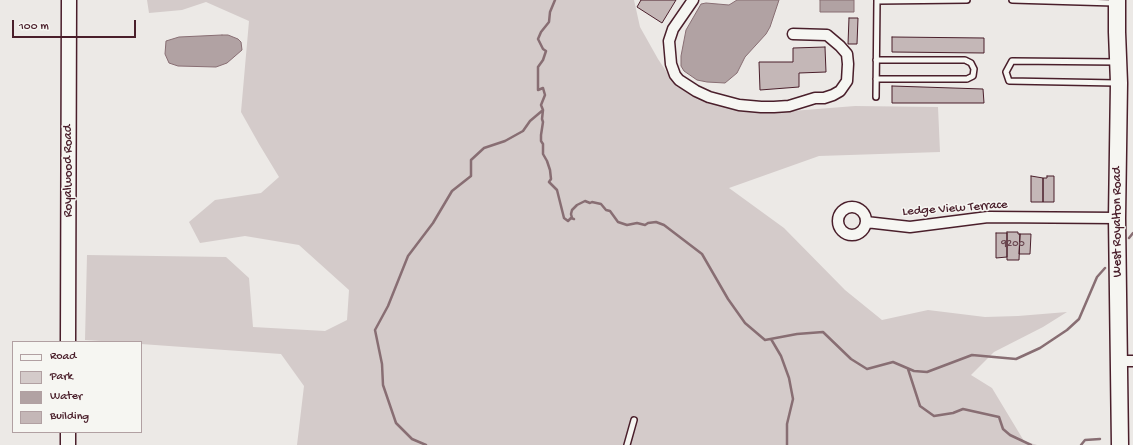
<!DOCTYPE html>
<html>
<head>
<meta charset="utf-8">
<style>
  body { margin:0 }
  #map { position:relative; width:1133px; height:445px; overflow:hidden; background:#ece9e6; font-family:"Gochi Hand",sans-serif }
  canvas { display:block }
  .legend { position:absolute; left:12px; top:341px; width:130px; height:92px; box-sizing:border-box; background:#f6f6f2; border:1px solid #b1a0a2; margin:0; padding:5px 7px; list-style:none; font-size:12px; color:#4a1f2b }
  .legend li { display:flex; align-items:center; gap:8px; height:20px }
  .legend b { width:20px; border:1px solid #b1a0a2 }
  .scale { position:absolute; left:12px; top:20px; width:124px; height:18px; box-sizing:border-box; border:2px solid #4a1f2b; border-top:0; padding-left:5px; font-size:12px; line-height:14px; white-space:nowrap; color:#4a1f2b; -webkit-text-stroke:3px #f6f6f2; paint-order:stroke }
</style>
</head>
<body>
<div id="map">
<canvas width="1133" height="445"></canvas>
<ul class="legend">
<li><b style="height:5px;background:#f6f6f2"></b>Road</li>
<li><b style="height:11px;background:#d4cbca"></b>Park</li>
<li><b style="height:11px;background:#b1a2a3"></b>Water</li>
<li><b style="height:11px;background:#c4b7b7"></b>Building</li>
</ul>
<div class="scale">100 m</div>
</div>
<script>
const ctx = document.querySelector('canvas').getContext('2d');
ctx.lineJoin = 'round';
function paint(path, color) { ctx.fillStyle = color; ctx.fill(path, 'evenodd'); }
const poly = rows => new Path2D(rows.map(r => 'M' + r).join(''));
function stroke(path, color, width, dash) { ctx.strokeStyle = color; ctx.lineWidth = width; ctx.lineCap = dash ? 'butt' : 'round'; ctx.setLineDash(dash || []); ctx.stroke(path); }
function drawText(font, color, halo, rows, align = 'center') {
  ctx.font = font + ' "Gochi Hand",sans-serif'; ctx.lineWidth = 3; ctx.setLineDash([]); ctx.textBaseline = 'middle'; ctx.strokeStyle = halo; ctx.fillStyle = color; for (const [text, x, y, turn = 0] of rows) {
    ctx.save(); ctx.translate(x, y); ctx.rotate((+turn || 0) * Math.PI / 180); ctx.textAlign = isNaN(turn) ? turn : align; if (halo) ctx.strokeText(text, 0, 0); ctx.fillText(text, 0, 0); ctx.restore();
  }
}
const green = poly([
  [147,0,634,0,640,27,658,59,676,86,690,93,747,110,792,111,855,106,938,107,940,152,819,156,729,188,784,228,845,290,882,320,928,310,985,317,1018,316,1067,312,1043,327,994,352,971,375,992,388,1024,441,1037,445,297,445,304,386,281,354,141,344,141,342,117,342,85,340,87,255,226,257,249,278,253,327,325,331,347,320,349,290,299,245,245,236,200,243,189,222,215,200,261,193,279,177,259,144,241,112,249,21,206,2,182,10,149,13]
]);
const water = poly([
  [737,0,779,0,770,27,766,34,745,57,737,73,725,83,707,82,697,80,684,71,681,66,681,56,686,30,701,4,706,3,729,5,737,0],
  [820,0,854,0,854,12,820,12,820,0],
  [222,35,228,35,238,39,241,42,242,50,227,63,216,67,178,66,169,63,165,54,166,41,179,37,222,35]
]);
const stream = poly([
  [555,0,550,12,549,22,541,32,538,39,543,49,546,51,543,60,538,67,538,90,543,88,545,95,541,105,543,110,542,119,543,122,541,135,541,141,543,144,543,154,547,161,550,170,551,179,549,182,557,190,564,218,568,221,571,218,574,219,572,218,571,214,572,210,577,205,585,201,590,203,592,202,601,204,606,210,610,211,618,222,627,225,637,223,645,225,648,223,656,222,664,225,702,254,728,299,745,323,765,340,797,334,823,332,851,359,867,369,893,362,914,371,927,372,972,355,1016,359,1040,348,1067,330,1079,319,1097,277,1105,268],
  [1129,238,1133,233],
  [771,339,781,356,789,378,793,399,787,424,787,445],
  [908,369,920,406,934,416,953,413,963,409,999,417,1003,429,1010,435,1031,445],
  [426,445,412,439,396,423,383,385,382,364,375,330,388,306,408,256,433,223,452,191,471,176,471,160,484,148,505,141,523,131,530,121,543,110],
  [1081,445,1085,440,1100,439]
]);
const building = poly([
  [641,0,676,0,662,23,637,7,641,0],
  [849,18,858,18,857,44,848,44,849,18],
  [892,37,984,38,984,53,892,52,892,37],
  [825,47,826,72,799,73,799,87,760,90,759,62,793,62,793,48,825,47],
  [892,86,983,89,984,103,892,103,892,86],
  [1031,176,1043,178,1043,202,1031,202,1031,176],
  [1047,176,1054,176,1054,202,1043,202,1043,178,1047,178,1047,176],
  [1007,232,1018,232,1018,234,1020,234,1019,260,1007,260,1007,232],
  [996,233,1007,233,1007,257,996,258,996,233],
  [1020,234,1031,234,1030,254,1019,254,1020,234]
]);
const lane = poly([
  [1012,0,1114,3],
  [877,1,967,0],
  [876,60,965,60,971,63,974,69,973,76,967,79,876,79],
  [1117,62,1012,61,1006,72,1009,81,1117,83],
  [876,97,877,0],
  [627,445,634,420]
]);
const street = poly([
  [693,0,673,29,669,41,671,64,675,75,679,80,696,91,709,97,739,105,761,107,774,107,789,106,815,98,824,98,833,95,840,91,847,81,848,64,847,54,840,46,827,35,793,34],
  '838 221a14 14 0 1 1 28 0a14 14 0 1 1-28 0Z',
  [866,222,910,227,988,217,1117,218],
  [1119,361,1133,361]
]);
const secondary = poly([
  [68,342,69,0],
  [68,445,68,432]
]);
const primary = poly([
  [1117,0,1117,32,1119,83,1117,218,1120,445]
]);
const numberNames = [
  ["9200",1013,244]
];
const streetNames = [
  ["Royalwood Road",69,171,-90],
  ["Ledge View Terrace",955,209,-4],
  ["West Royalton Road",1118,222,-90]
];
paint(green, '#d4cbca');
paint(water, '#b1a2a3');
stroke(water, '#886e73', 1);
stroke(stream, '#886e73', 2.5);
paint(building, '#c4b7b7');
stroke(building, '#4a1f2b', 1);
stroke(lane, '#4a1f2b', 8);
stroke(street, '#4a1f2b', 13);
stroke(secondary, '#4a1f2b', 17);
stroke(primary, '#4a1f2b', 19);
stroke(lane, '#f6f6f2', 5);
stroke(street, '#f6f6f2', 10);
stroke(secondary, '#f6f6f2', 14);
stroke(primary, '#f6f6f2', 16);
drawText('11px', '#68454e', null, numberNames);
drawText('13px', '#4a1f2b', '#f6f6f2', streetNames);
</script>
</body>
</html>
